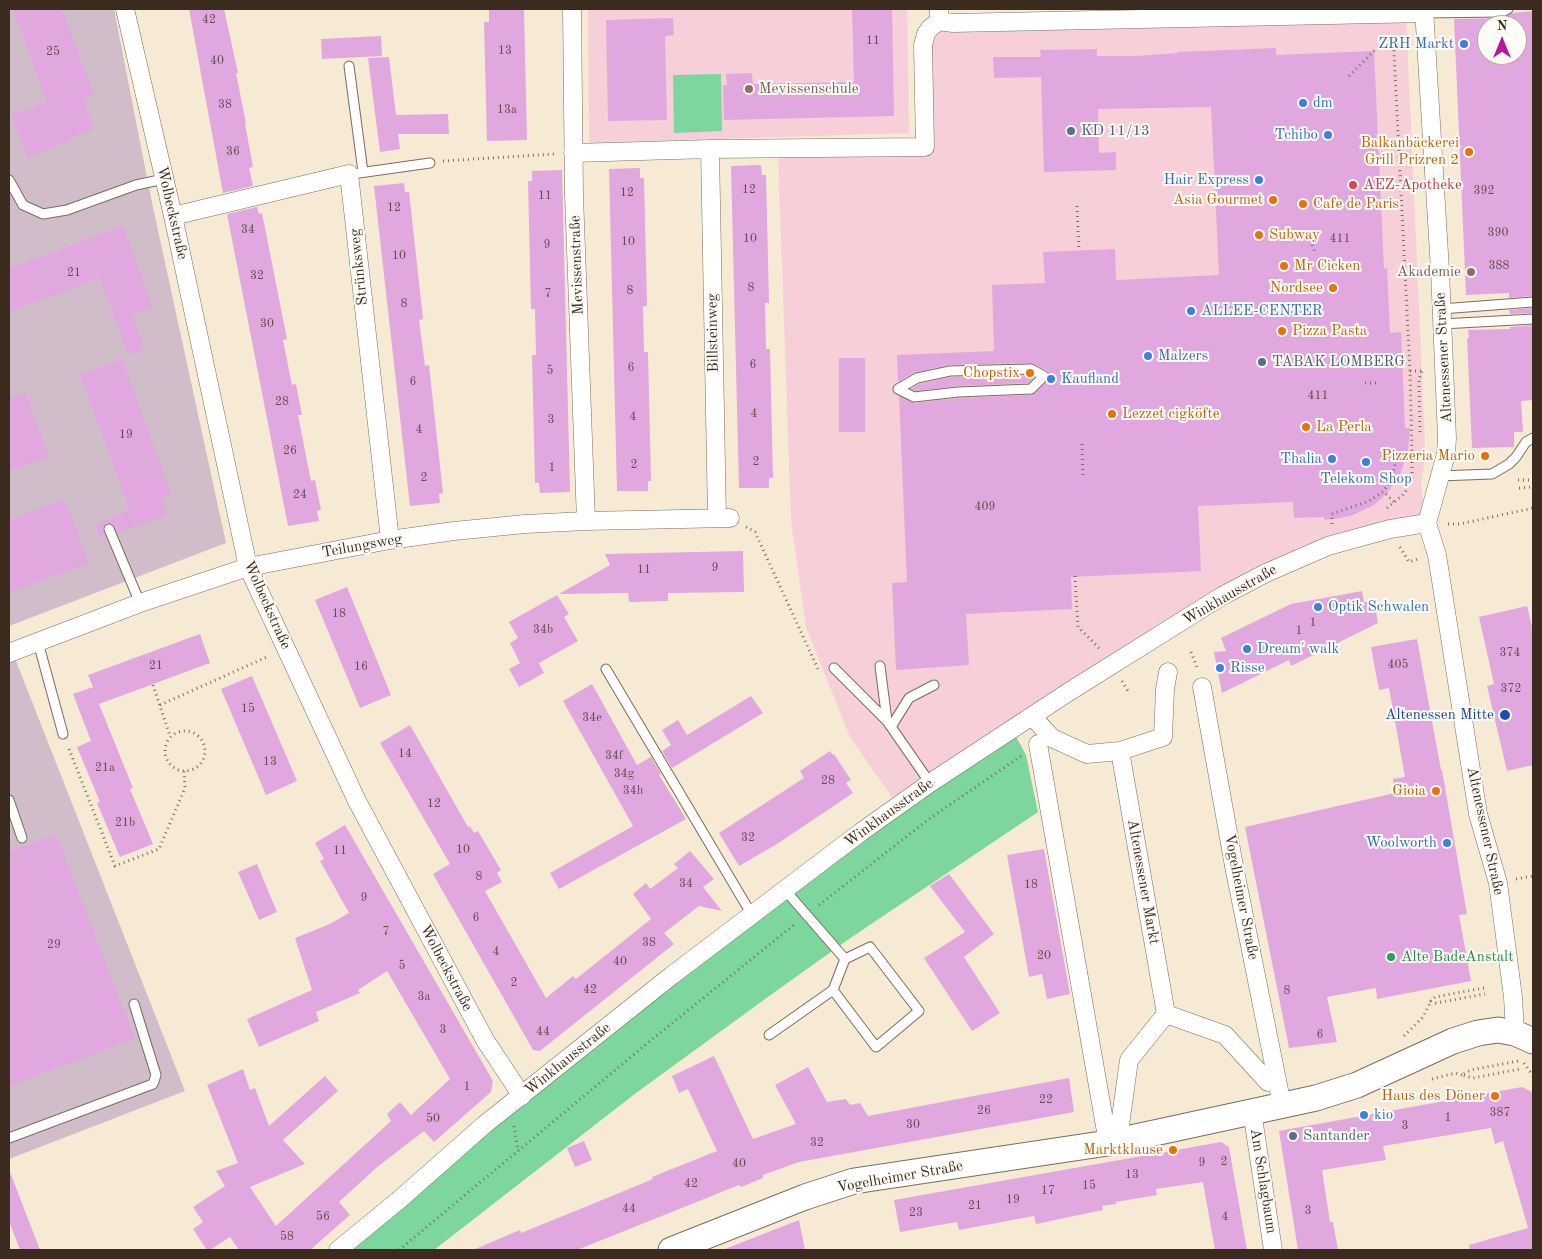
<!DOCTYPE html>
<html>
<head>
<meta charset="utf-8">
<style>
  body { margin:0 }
  #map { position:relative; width:1542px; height:1259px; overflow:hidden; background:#f6ead4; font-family:"Old Standard TT",serif }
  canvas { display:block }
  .frame { position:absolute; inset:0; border:10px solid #3b2a1e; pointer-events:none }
  .north { position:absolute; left:1477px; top:15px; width:50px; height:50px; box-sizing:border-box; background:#fdfcf7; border:1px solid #afa8a0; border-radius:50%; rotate:0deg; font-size:14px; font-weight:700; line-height:20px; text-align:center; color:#3b2a1e }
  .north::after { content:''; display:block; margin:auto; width:18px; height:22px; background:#b5179e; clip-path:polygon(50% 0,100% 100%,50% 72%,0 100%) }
</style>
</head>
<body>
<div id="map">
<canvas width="1542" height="1259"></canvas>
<div class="frame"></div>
<div class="north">N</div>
</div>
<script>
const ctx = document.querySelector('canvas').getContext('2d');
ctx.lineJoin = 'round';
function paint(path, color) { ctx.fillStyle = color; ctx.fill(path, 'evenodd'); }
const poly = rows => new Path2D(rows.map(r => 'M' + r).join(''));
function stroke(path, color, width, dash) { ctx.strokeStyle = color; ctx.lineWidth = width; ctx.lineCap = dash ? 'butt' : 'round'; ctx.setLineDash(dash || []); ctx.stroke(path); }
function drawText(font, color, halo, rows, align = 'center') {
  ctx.font = font + ' "Old Standard TT",serif'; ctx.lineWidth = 4; ctx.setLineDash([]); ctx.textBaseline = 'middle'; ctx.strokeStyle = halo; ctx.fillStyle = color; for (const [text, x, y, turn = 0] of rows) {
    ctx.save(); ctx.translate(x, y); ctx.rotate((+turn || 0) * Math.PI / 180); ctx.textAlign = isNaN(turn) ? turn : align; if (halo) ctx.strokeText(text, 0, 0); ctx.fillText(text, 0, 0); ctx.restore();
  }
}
const built = poly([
  [588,9,907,9,909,133,589,143],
  [1406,16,1424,422,1425,460,1421,483,1425,521,1267,570,896,803,850,737,806,627,791,521,778,152,927,148,926,46,933,29]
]);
const industrial = poly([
  [9,9,114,9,151,198,226,543,9,626],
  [9,643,185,1091,9,1159]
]);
const green = poly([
  [721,74,722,131,674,133,673,75],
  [1013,731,1026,755,1038,812,849,939,772,994,636,1093,434,1250,339,1250,673,978]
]);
const building = poly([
  [13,9,62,9,94,95,83,99,94,129,69,138,70,141,27,158,11,115,47,102],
  [189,9,224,9,238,73,236,73,246,123,245,124,253,167,249,168,253,186,223,193],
  [489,9,524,9,527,140,487,141,484,22,489,22],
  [852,9,892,9,894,116,724,120,723,85,727,85,726,74,752,73,753,84,854,82],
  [1533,11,1533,62,1532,62,1533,98,1533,296,1509,298,1509,293,1466,295,1454,19,1502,18,1512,13],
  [1487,25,1517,25,1517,55,1487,55],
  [673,18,674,35,665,36,667,120,608,121,606,20],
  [381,36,382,56,322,59,321,39],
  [1276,48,1276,55,1374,51,1384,269,1387,268,1390,333,1401,332,1405,428,1410,428,1408,451,1400,475,1386,494,1374,505,1353,515,1341,518,1324,520,1324,517,1294,518,1293,502,1198,506,1201,571,1071,577,1072,609,966,614,969,665,896,670,892,583,907,582,899,396,915,403,958,398,1031,395,1035,393,1048,380,1050,376,1047,370,1031,363,950,365,915,372,898,382,897,355,994,351,992,285,1045,283,1043,252,1115,249,1116,280,1219,275,1211,107,1098,109,1099,153,1116,152,1116,170,1044,172,1041,77,994,78,993,57,1041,57,1040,50,1097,49,1097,56,1136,56,1178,53,1178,52],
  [389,57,396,115,448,114,449,134,398,134,400,149,380,152,368,58],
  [761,165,762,175,766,175,769,303,765,303,766,349,770,349,773,478,769,478,769,488,739,488,731,166],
  [640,168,640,178,644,178,647,306,643,306,644,352,648,352,651,481,648,481,648,491,617,491,609,169],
  [562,170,570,492,540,493,539,483,535,483,532,355,536,355,535,309,531,309,528,181,532,181,532,171],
  [404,183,405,192,409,192,423,319,419,320,425,366,429,365,443,493,439,494,440,503,410,506,374,186],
  [257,207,259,214,262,213,287,339,283,340,292,385,296,384,302,415,298,415,311,481,315,480,321,510,317,511,319,521,288,526,227,214],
  [123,226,153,307,132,314,145,349,128,355,100,278,9,312,9,269],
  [1533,308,1533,313,1510,314,1509,310],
  [1533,325,1533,400,1521,401,1523,432,1514,432,1514,447,1472,448,1467,338,1469,338,1468,330,1510,329,1510,327],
  [839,358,865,358,865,432,839,432],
  [122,359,172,495,162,499,167,515,117,533,113,524,107,523,103,529,106,537,101,539,95,524,130,510,80,375],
  [1030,375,1034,378,1028,383,958,386,915,391,911,389,919,384,951,377],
  [25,392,49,456,9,471,9,399],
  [65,499,89,563,9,593,9,520],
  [743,551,744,592,668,593,668,601,629,602,628,593,559,594,610,565,605,554],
  [347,587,391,695,360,708,315,600],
  [1362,591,1364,602,1374,600,1378,623,1291,666,1289,660,1222,693,1214,652,1226,651,1221,638,1291,604],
  [557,595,569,614,564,617,578,641,539,663,544,673,519,687,509,669,520,663,510,643,518,638,509,622],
  [1527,606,1533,631,1533,765,1507,771,1487,686,1494,684,1479,617],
  [200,634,210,663,99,704,133,788,130,789,153,844,120,857,97,803,100,802,77,747,91,741,73,694,93,687,88,675],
  [1417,639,1441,770,1442,770,1467,914,1459,915,1471,981,1377,999,1376,988,1327,997,1337,1042,1289,1048,1245,827,1395,793,1393,779,1405,777,1389,688,1379,690,1371,647],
  [252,676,297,781,266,795,221,689],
  [592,684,637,765,651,757,661,774,659,775,686,819,559,889,550,873,633,826,563,701],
  [751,696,763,713,672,768,662,751,671,745,662,730,678,720,687,735],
  [410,725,468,827,470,826,474,833,478,831,501,870,497,873,502,882,485,891,546,998,573,976,576,979,651,919,633,894,646,883,650,889,678,868,674,864,690,851,714,879,703,887,722,911,699,906,664,933,674,944,540,1051,533,1050,433,874,450,864,380,743],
  [830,751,833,755,834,754,851,780,846,783,853,793,777,844,739,866,719,833,804,778,800,771],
  [345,825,493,1081,491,1092,434,1142,424,1131,376,1168,339,1202,350,1215,310,1250,239,1250,230,1237,210,1250,207,1250,193,1229,203,1222,193,1207,225,1186,216,1171,238,1163,207,1085,243,1069,250,1090,255,1088,269,1126,325,1076,338,1091,283,1140,305,1164,250,1187,276,1226,391,1121,387,1114,400,1102,411,1115,450,1079,387,971,358,990,360,993,316,1012,319,1021,259,1047,247,1019,312,990,295,938,330,924,349,913,320,861,324,859,315,843],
  [56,834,135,1039,9,1086,9,851],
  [1044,849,1070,994,1047,999,1042,974,1029,977,1007,855],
  [257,864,277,912,259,920,238,872],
  [949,874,994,934,964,957,1000,1013,972,1031,924,958,965,932,930,886],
  [714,1056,753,1139,796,1124,775,1085,808,1067,827,1102,846,1099,850,1105,860,1103,868,1116,1069,1078,1074,1112,799,1162,763,1175,763,1178,741,1187,739,1185,729,1189,577,1250,473,1250,520,1230,521,1233,590,1205,653,1179,652,1177,717,1151,688,1089,679,1093,672,1076],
  [1522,1087,1532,1092,1533,1097,1533,1250,1470,1250,1469,1245,1528,1228,1503,1141,1495,1144,1491,1128,1383,1146,1386,1160,1322,1170,1330,1222,1333,1222,1338,1250,1298,1250,1279,1131],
  [584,1141,592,1160,575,1167,567,1148],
  [1221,1142,1229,1147,1247,1250,1215,1250,1203,1182,1156,1189,1157,1195,1116,1202,1116,1204,1102,1206,1103,1210,1036,1224,1034,1216,959,1230,957,1222,900,1232,894,1200],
  [10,1172,40,1250,20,1250,9,1221,9,1173],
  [799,1220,805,1250,725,1250,725,1249]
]);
const path = poly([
  [1349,76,1374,51,1393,37],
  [443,161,554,154],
  [1077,206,1079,251],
  [1312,245,1315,252],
  [1410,371,1422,371],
  [1365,383,1377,383],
  [1420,432,1419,380,1422,371,1423,372],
  [1082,444,1083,478],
  [1518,480,1533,480],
  [1519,488,1533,487],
  [1386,494,1394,502],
  [1387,508,1405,493,1412,477,1412,455,1425,455],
  [1332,524,1332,514,1369,501,1384,491,1393,473,1397,455,1412,455,1410,371,1393,33],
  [1448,524,1460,524,1533,508],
  [746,527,755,532,818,669],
  [1400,547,1409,562,1418,559],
  [1075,576,1078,627,1100,649],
  [1191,652,1198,670],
  [1122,681,1128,691],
  [153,685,170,736],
  [160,705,269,656],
  '165 751a20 20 0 1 1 40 0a20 20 0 1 1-40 0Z',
  [69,749,115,866,159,849,185,788,184,771],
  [1516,879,1533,876],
  [819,905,929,819,1021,756],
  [1484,988,1435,997,1431,1001,1436,1003,1485,994],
  [1404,1036,1423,1017,1431,1001],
  [1518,1061,1471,1070,1462,1075,1473,1078,1520,1069],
  [1524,1063,1533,1076],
  [1432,1079,1455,1073,1462,1075],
  [514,1126,518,1151],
  [399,1250,650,1041,795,924]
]);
const lane = poly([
  [1424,13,1502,12,1508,9],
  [349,66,363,172],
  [359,173,430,163],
  [9,180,23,205,43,214,67,210,136,185,164,179],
  [1441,309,1533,302],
  [1442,324,1533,319],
  [1031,369,1044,376,1031,389,958,392,914,397,898,389,917,378,950,371,1031,369],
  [1439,476,1492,474,1509,464,1516,457,1526,442,1533,438],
  [109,529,140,603],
  [38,642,63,734],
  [880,666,887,721],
  [834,668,887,721,930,783],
  [606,669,752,915],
  [891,727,909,698,934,685],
  [9,800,22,838],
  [785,890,845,959,870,947,919,1011,876,1047,833,990],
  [769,1035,833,990,845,959],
  [9,1138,153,1084,156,1075,134,1004]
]);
const street = poly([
  [125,9,173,216,248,567,357,801,485,1040,522,1096],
  [572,9,574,195,586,521],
  [1424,9,1440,270,1447,438,1446,454,1427,523],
  [939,21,953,23,1424,13],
  [710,149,717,518],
  [573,153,710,149,925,147,923,45,926,34,930,28,939,21,939,9],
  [173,216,349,174,390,540],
  [1427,523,1437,555,1478,814,1498,883,1513,997,1515,1033],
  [9,653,140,603,248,567,390,540,454,531,525,524,586,521,730,518],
  [1202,687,1234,866,1282,1105],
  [1032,716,1052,738,1087,754,1120,751],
  [1038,744,1108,1143],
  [1166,1014,1225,1035,1268,1082],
  [1252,1111,1273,1250],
  [1120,1125,1129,1060,1166,1014,1120,751,1163,737,1165,689,1168,672],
  [338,1250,399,1200,484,1125,671,976,861,832,930,783,1067,693,1222,596,1266,573,1328,546,1390,529,1427,523]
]);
const secondary = poly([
  [671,1250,805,1197,854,1181,1108,1143,1316,1098,1357,1085,1453,1041,1478,1033,1498,1030,1515,1033,1533,1041]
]);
const markers = [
  [1464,44,5,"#3f7fe0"],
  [749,89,5,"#8d6e63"],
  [1303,103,5,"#3f7fe0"],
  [1071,131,5,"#5c6f8a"],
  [1328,135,5,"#3f7fe0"],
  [1469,152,5,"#e8710a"],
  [1259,180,5,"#3f7fe0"],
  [1353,185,5,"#e0444e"],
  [1273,200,5,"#e8710a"],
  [1303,204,5,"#e8710a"],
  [1259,235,5,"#e8710a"],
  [1284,266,5,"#e8710a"],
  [1471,272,5,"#8d6e63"],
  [1333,288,5,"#e8710a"],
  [1191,311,5,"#3f7fe0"],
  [1282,331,5,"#e8710a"],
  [1148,356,5,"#3f7fe0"],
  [1262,362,5,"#5c6f8a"],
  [1030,373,5,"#e8710a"],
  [1051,379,5,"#3f7fe0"],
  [1112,414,5,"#e8710a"],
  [1306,427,5,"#e8710a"],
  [1485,456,5,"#e8710a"],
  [1332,459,5,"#3f7fe0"],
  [1366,462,5,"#3f7fe0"],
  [1318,607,5,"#3f7fe0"],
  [1247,649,5,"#3f7fe0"],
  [1220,668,5,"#3f7fe0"],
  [1505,715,6,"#1a4fb4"],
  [1436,791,5,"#e8710a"],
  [1447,843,5,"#3f7fe0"],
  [1391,957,5,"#2e9e5b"],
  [1495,1096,5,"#e8710a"],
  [1364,1115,5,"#3f7fe0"],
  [1293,1136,5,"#5c6f8a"],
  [1173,1150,5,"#e8710a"]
];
const numberNames = [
  ["42",209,20],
  ["11",873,41],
  ["13",505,51],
  ["25",53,52],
  ["40",217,61],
  ["38",225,105],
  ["13a",507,110],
  ["36",233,152],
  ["12",749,190],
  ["392",1484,191],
  ["12",627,193],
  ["11",545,196],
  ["12",394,208],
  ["34",248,230],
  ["390",1498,233],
  ["10",750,239],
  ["411",1340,239],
  ["10",628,242],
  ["9",547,245],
  ["10",399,256],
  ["388",1499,266],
  ["21",74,273],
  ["32",257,276],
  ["8",751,288],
  ["8",630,291],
  ["7",548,294],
  ["8",404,304],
  ["30",267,324],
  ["6",753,365],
  ["6",631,368],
  ["5",550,371],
  ["6",413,382],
  ["411",1318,396],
  ["28",282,402],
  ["4",754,414],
  ["4",633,417],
  ["3",551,420],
  ["4",419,430],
  ["19",126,435],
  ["26",290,451],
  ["2",756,462],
  ["2",634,465],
  ["1",552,468],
  ["2",424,478],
  ["24",300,495],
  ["409",985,507],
  ["9",715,568],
  ["11",644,570],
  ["18",339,614],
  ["1",1313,623],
  ["34b",543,630],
  ["1",1299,631],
  ["374",1510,653],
  ["405",1398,665],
  ["21",156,666],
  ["16",361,667],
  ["372",1511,689],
  ["15",248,709],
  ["34e",592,718],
  ["14",405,754],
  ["34f",614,756],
  ["13",270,762],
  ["21a",105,768],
  ["34g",624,774],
  ["28",828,781],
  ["34h",633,791],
  ["12",434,804],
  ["21b",125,823],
  ["32",748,838],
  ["10",463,850],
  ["11",340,851],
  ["8",479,877],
  ["34",686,884],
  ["18",1031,885],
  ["9",364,898],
  ["6",476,918],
  ["7",386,932],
  ["38",649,943],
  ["29",54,945],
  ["4",496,952],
  ["20",1044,956],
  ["40",620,962],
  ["5",402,966],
  ["2",514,983],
  ["42",590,990],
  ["8",1287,991],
  ["3a",424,997],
  ["3",443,1030],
  ["44",543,1032],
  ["6",1320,1035],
  ["1",467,1087],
  ["22",1046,1100],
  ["26",984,1111],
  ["387",1500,1113],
  ["1",1448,1118],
  ["50",433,1119],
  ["30",913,1125],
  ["3",1405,1126],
  ["32",817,1143],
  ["2",1224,1162],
  ["9",1202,1163],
  ["40",739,1164],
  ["13",1132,1175],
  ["42",691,1184],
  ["15",1089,1186],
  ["17",1048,1191],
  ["19",1013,1200],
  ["21",975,1206],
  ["44",629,1209],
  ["3",1308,1211],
  ["23",916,1213],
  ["56",323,1217],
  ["4",1225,1217],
  ["58",287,1237]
];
const shopNames = [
  ["ZRH Markt",1454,44,"right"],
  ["dm",1313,103],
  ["Tchibo",1318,135,"right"],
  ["Hair Express",1249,180,"right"],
  ["ALLEE-CENTER",1201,311],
  ["Malzers",1158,356],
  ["Kaufland",1061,379],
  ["Thalia",1322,459,"right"],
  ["Telekom Shop",1366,479,"center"],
  ["Optik Schwalen",1328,607],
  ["Dream' walk",1257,649],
  ["Risse",1230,668],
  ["Woolworth",1437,843,"right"],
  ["kio",1374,1115]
];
const educationNames = [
  ["Mevissenschule",759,89],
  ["Akademie",1461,272,"right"]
];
const serviceNames = [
  ["KD 11/13",1081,131],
  ["TABAK LOMBERG",1272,362],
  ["Santander",1303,1136]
];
const foodNames = [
  ["Balkanbäckerei",1459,143],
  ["Grill Prizren 2",1459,160],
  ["Asia Gourmet",1263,200],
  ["Cafe de Paris",1313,204,"left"],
  ["Subway",1269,235,"left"],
  ["Mr Cicken",1294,266,"left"],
  ["Nordsee",1323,288],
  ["Pizza Pasta",1292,331,"left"],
  ["Chopstix",1020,373],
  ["Lezzet cigköfte",1122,414,"left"],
  ["La Perla",1316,427,"left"],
  ["Pizzeria Mario",1475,456],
  ["Gioia",1426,791],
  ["Haus des Döner",1485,1096],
  ["Marktklause",1163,1150]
];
const healthNames = [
  ["AEZ-Apotheke",1363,185]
];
const streetNames = [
  ["Wolbeckstraße",172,213,77],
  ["Mevissenstraße",577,265,-92],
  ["Strünksweg",359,267,-96],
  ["Billsteinweg",713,333,-91],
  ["Altenessener Straße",1444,358,-93],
  ["Teilungsweg",362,546,-10],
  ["Winkhausstraße",1230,595,-30],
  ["Wolbeckstraße",267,605,66],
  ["Winkhausstraße",889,813,-36],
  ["Altenessener Straße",1485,831,78],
  ["Altenessener Markt",1143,882,80],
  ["Vogelheimer Straße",1241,897,79],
  ["Wolbeckstraße",446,968,62],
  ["Winkhausstraße",568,1059,-39],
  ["Vogelheimer Straße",900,1177,-10],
  ["Am Schlagbaum",1263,1181,81]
];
const transitNames = [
  ["Altenessen Mitte",1494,715]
];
const leisureNames = [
  ["Alte BadeAnstalt",1401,957]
];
paint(built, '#f6cfd8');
paint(industrial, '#d1bdca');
paint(green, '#7dd69d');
paint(building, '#e1a8e0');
stroke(lane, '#7c6d5e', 11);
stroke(street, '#7c6d5e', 19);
stroke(secondary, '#7c6d5e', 27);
stroke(path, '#7c6d5e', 3, [1, 4]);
stroke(lane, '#fff', 9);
stroke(street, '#fff', 18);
stroke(secondary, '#fff', 25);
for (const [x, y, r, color] of markers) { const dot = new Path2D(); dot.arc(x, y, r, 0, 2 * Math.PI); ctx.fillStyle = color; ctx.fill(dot); stroke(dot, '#fdfcf7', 2); }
drawText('12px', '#644a4e', null, numberNames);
drawText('15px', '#366cbe', '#fdfcf7', shopNames, 'left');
drawText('15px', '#785e54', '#fdfcf7', educationNames, 'left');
drawText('15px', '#4e5e75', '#fdfcf7', serviceNames, 'left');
drawText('15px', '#c56008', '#fdfcf7', foodNames, 'right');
drawText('15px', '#be3a42', '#fdfcf7', healthNames, 'left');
drawText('15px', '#3b2a1e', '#fdfcf7', streetNames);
drawText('15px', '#164399', '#fdfcf7', transitNames, 'right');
drawText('15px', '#27864d', '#fdfcf7', leisureNames, 'left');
</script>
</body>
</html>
